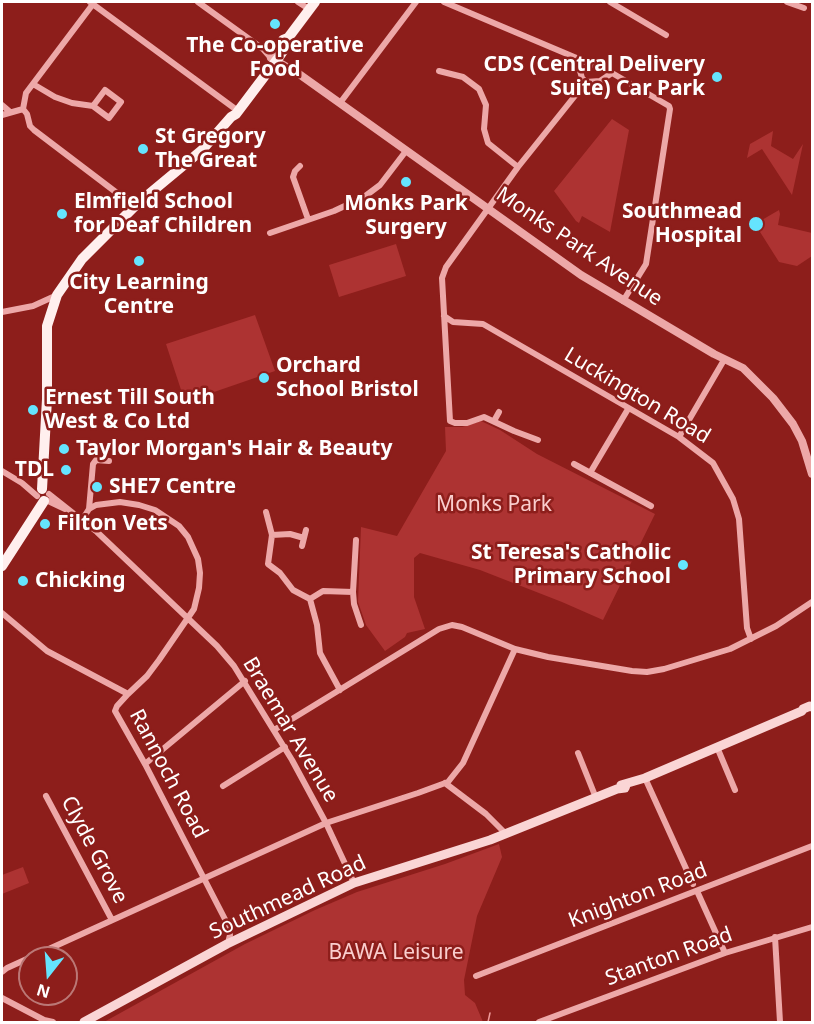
<!DOCTYPE html>
<html>
<head>
<meta charset="utf-8">
<style>
  body { margin:0 }
  #map { position:relative; width:814px; height:1024px; overflow:hidden; background:#8d1e1b; font-family:"Noto Sans",sans-serif }
  canvas { display:block }
  .frame { position:absolute; inset:0; border:3px solid #fff; pointer-events:none }
  .north { position:absolute; left:18px; top:946px; width:60px; height:60px; box-sizing:border-box; background:#8d1e1b; border:2px solid #bb7876; border-radius:50%; rotate:197deg; font-size:16px; font-weight:700; line-height:24px; text-align:center; color:#fff }
  .north::after { content:''; display:block; margin:auto; width:21px; height:27px; background:#65e4fe; clip-path:polygon(50% 0,100% 100%,50% 72%,0 100%) }
</style>
</head>
<body>
<div id="map">
<canvas width="814" height="1024"></canvas>
<div class="frame"></div>
<div class="north">N</div>
</div>
<script>
const ctx = document.querySelector('canvas').getContext('2d');
ctx.lineJoin = 'round';
function paint(path, color) { ctx.fillStyle = color; ctx.fill(path, 'evenodd'); }
const poly = rows => new Path2D(rows.map(r => 'M' + r).join(''));
function stroke(path, color, width, dash) { ctx.strokeStyle = color; ctx.lineWidth = width; ctx.lineCap = dash ? 'butt' : 'round'; ctx.setLineDash(dash || []); ctx.stroke(path); }
function drawText(font, color, halo, rows, align = 'center') {
  ctx.font = font + ' "Noto Sans",sans-serif'; ctx.lineWidth = 5; ctx.setLineDash([]); ctx.textBaseline = 'middle'; ctx.strokeStyle = halo; ctx.fillStyle = color; for (const [text, x, y, turn = 0] of rows) {
    ctx.save(); ctx.translate(x, y); ctx.rotate((+turn || 0) * Math.PI / 180); ctx.textAlign = isNaN(turn) ? turn : align; if (halo) ctx.strokeText(text, 0, 0); ctx.fillText(text, 0, 0); ctx.restore();
  }
}
const green = poly([
  [612,119,629,130,610,232,582,216,579,223,576,221,554,191],
  [773,131,771,146,793,159,803,144,792,195,762,149,747,158,750,144],
  [779,210,780,214,778,225,812,233,812,256,797,266,779,262,755,224],
  [396,244,406,276,339,297,329,265],
  [255,315,275,371,185,402,166,344],
  [481,421,500,430,537,454,655,514,603,620,562,602,480,570,420,553,414,558,414,597,425,629,407,633,405,637,385,651,366,625,358,602,361,527,397,536,446,451,445,427,462,427],
  [499,844,502,857,477,916,464,980,465,995,475,1003,483,1022,104,1022,245,944,315,910,357,892,445,864],
  [23,867,29,883,2,894,2,875]
]);
const stream = poly([
  [488,1022,490,1013]
]);
const minor = poly([
  [90,2,234,108],
  [198,2,263,49,271,58],
  [298,2,309,9],
  [444,2,612,73,669,106,670,109,646,264,623,301],
  [610,2,666,35],
  [787,2,804,8],
  [263,49,274,53],
  [581,60,580,71,582,78,586,82,600,81,612,73],
  [439,71,463,77,479,89,486,105,484,129,488,143,518,167],
  [33,84,55,97,72,103,93,106,109,118,121,102,105,90,93,106],
  [340,103,416,2],
  [2,105,9,111],
  [23,109,27,114,30,126,34,130,117,193,137,204],
  [23,109,26,93,93,4],
  [2,115,23,109],
  [300,166,295,171,293,177,308,219],
  [270,233,334,211,364,197,380,185,406,151],
  [2,312,33,306,55,296],
  [444,316,453,322,483,324,679,437,713,463,733,499,739,519,747,628,751,639],
  [494,421,499,412],
  [679,437,724,360],
  [538,440,514,431,484,417,467,423,455,423,450,421,442,278,446,267,518,167,586,82],
  [574,464,651,506],
  [2,471,22,483,37,496],
  [590,473,628,409],
  [49,494,97,532,217,646,234,666,292,760,326,823,354,883],
  [46,500,65,509],
  [89,509,93,464,96,460,109,461],
  [266,512,272,535,268,564,280,573,293,590,310,599,317,625,320,653,340,690],
  [82,520,89,509,96,505,120,502,139,505,155,510,179,526,188,537,198,559,200,573,199,588,194,609,159,660,147,676,128,694,117,706,115,711,145,764,229,927,230,935,228,943],
  [272,535,290,534,304,538],
  [356,540,353,592,354,604,361,625],
  [302,546,306,530],
  [310,599,323,591,353,592],
  [2,613,47,651,128,694],
  [274,730,439,629,452,625,462,627,515,649,548,657,632,671,647,672,664,669,730,649,776,626,812,602],
  [717,747,735,790],
  [578,753,596,798],
  [145,764,245,681],
  [645,778,693,884],
  [445,783,486,814,506,834],
  [223,786,285,747],
  [46,796,112,920],
  [697,891,725,953],
  [775,937,780,1022],
  [2,972,7,968,326,823,418,793,448,782,463,763,515,649],
  [476,976,812,846],
  [2,998,44,1020,53,1022],
  [539,1022,725,953,812,927]
]);
const tertiary = poly([
  [271,58,299,74,581,275,714,354,743,368,773,398,793,424,802,441,812,474]
]);
const secondary = poly([
  [621,785,645,778,802,711,803,709,810,706,812,707],
  [84,1022,227,944,354,883,490,840,617,789,625,788,626,785]
]);
const primary = poly([
  [283,40,288,38,315,2],
  [42,489,47,399,47,326,57,295,82,259,137,204,202,150,231,117,236,114,279,57,285,48,288,38],
  [2,566,44,501]
]);
const markers = [
  [275,24,6,"#65e4fe"],
  [717,77,6,"#65e4fe"],
  [143,149,6,"#65e4fe"],
  [406,182,6,"#65e4fe"],
  [62,214,6,"#65e4fe"],
  [756,224,8,"#65e4fe"],
  [139,261,6,"#65e4fe"],
  [264,378,6,"#65e4fe"],
  [33,410,6,"#65e4fe"],
  [64,449,6,"#65e4fe"],
  [66,470,6,"#65e4fe"],
  [97,487,6,"#65e4fe"],
  [45,524,6,"#65e4fe"],
  [683,565,6,"#65e4fe"],
  [23,581,6,"#65e4fe"]
];
const poiNames = [
  ["The Co-operative",275,46,"center"],
  ["Food",275,70,"center"],
  ["CDS (Central Delivery",705,65,"right"],
  ["Suite) Car Park",705,89,"right"],
  ["St Gregory",155,137],
  ["The Great",155,161],
  ["Elmfield School",74,202],
  ["for Deaf Children",74,226],
  ["Monks Park",406,204,"center"],
  ["Surgery",406,228,"center"],
  ["Southmead",742,212,"right"],
  ["Hospital",742,236,"right"],
  ["City Learning",139,283,"center"],
  ["Centre",139,307,"center"],
  ["Orchard",276,366],
  ["School Bristol",276,390],
  ["Ernest Till South",45,398],
  ["West & Co Ltd",45,422],
  ["Taylor Morgan's Hair & Beauty",76,449],
  ["TDL",54,470,"right"],
  ["SHE7 Centre",109,487],
  ["Filton Vets",57,524],
  ["St Teresa's Catholic",671,553,"right"],
  ["Primary School",671,577,"right"],
  ["Chicking",35,581]
];
const streetNames = [
  ["Monks Park Avenue",579,247,34],
  ["Luckington Road",637,396,31],
  ["Braemar Avenue",290,730,59],
  ["Rannoch Road",168,774,62],
  ["Clyde Grove",94,850,62],
  ["Knighton Road",638,896,-21],
  ["Southmead Road",288,898,-25],
  ["Stanton Road",669,957,-20]
];
const parkNames = [
  ["Monks Park",494,505],
  ["BAWA Leisure",396,953]
];
paint(green, '#ad3332');
stroke(stream, '#ef9b9b', 1.5);
stroke(minor, '#eda8a8', 6);
stroke(tertiary, '#eda8a8', 8);
stroke(secondary, '#fad5d5', 9);
stroke(primary, '#ffefee', 10);
for (const [x, y, r, color] of markers) { const dot = new Path2D(); dot.arc(x, y, r, 0, 2 * Math.PI); ctx.fillStyle = color; ctx.fill(dot); stroke(dot, '#8d1e1b', 2); }
drawText('bold 21px', '#fff', '#8d1e1b', poiNames, 'left');
drawText('21px', '#fff', '#8d1e1b', streetNames);
drawText('21px', '#facece', '#8d1e1b', parkNames);
</script>
</body>
</html>
